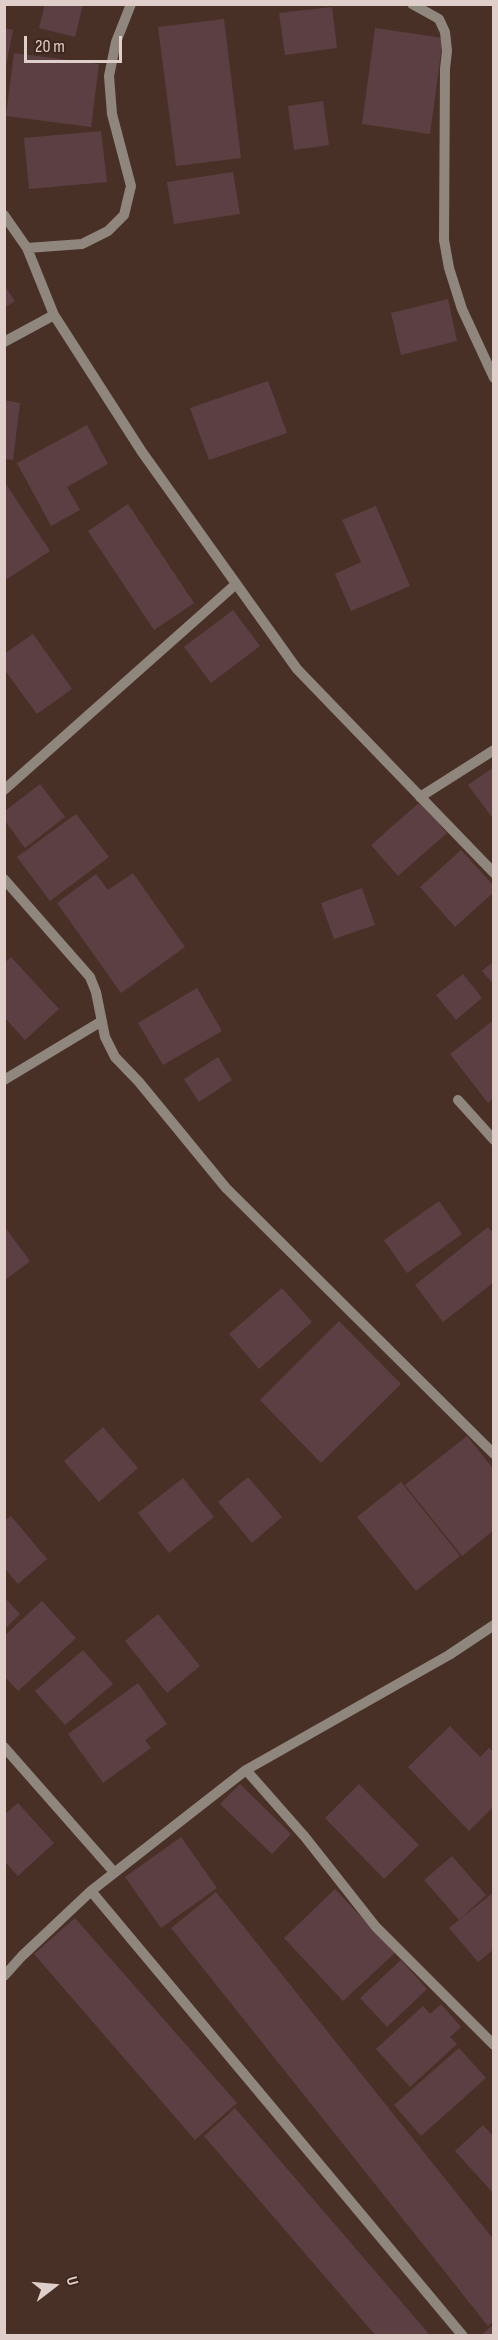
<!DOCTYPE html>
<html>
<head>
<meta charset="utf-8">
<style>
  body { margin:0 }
  #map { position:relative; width:498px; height:2340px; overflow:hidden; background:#493027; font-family:"Sofia Sans Condensed",sans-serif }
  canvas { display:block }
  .frame { position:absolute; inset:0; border:6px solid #dfcec9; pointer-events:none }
  .north { position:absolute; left:24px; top:2256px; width:60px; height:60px; -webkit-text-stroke:4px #3e261d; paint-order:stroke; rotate:74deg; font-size:16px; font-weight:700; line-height:24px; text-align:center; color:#dfcec9 }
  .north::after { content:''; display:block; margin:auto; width:21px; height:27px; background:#dfcec9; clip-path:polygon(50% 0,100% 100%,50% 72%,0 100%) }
  .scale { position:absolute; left:24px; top:36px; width:98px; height:27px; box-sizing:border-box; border:3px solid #dfcec9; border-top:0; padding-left:8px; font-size:18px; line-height:21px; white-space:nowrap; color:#dfcec9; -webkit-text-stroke:4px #3e261d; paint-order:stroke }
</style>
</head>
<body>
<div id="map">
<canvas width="498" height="2340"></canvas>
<div class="frame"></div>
<div class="north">U</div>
<div class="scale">20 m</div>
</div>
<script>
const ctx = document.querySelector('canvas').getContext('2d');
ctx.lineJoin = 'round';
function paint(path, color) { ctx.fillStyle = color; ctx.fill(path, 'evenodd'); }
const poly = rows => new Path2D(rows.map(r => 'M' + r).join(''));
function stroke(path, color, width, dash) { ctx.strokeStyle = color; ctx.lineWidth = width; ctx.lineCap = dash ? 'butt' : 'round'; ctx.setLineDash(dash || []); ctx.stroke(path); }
const building = poly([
  [45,4,83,4,75,37,39,28],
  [332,7,337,48,285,55,279,13],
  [224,19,241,158,176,166,158,27],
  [4,28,13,30,6,66,4,66],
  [375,28,443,38,430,134,362,124],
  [14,53,99,64,91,127,6,116],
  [323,101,329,145,294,150,288,106],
  [101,131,107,182,29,189,24,138],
  [233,172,240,214,174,224,167,182],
  [4,285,15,301,4,308],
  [448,299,457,341,401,355,391,313],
  [268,381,287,433,209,460,190,408],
  [4,400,20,403,13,460,4,459],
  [87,425,108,464,67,487,80,510,51,526,17,463],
  [4,481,50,551,4,581],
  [128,504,194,603,154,630,88,531],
  [376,506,410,586,351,611,335,574,361,562,342,520],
  [233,610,260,646,211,683,184,647],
  [33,634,72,689,37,714,4,669,4,654],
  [494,767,494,820,468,785],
  [40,784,65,817,25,848,5,821,5,811],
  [420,802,447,833,398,876,371,845],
  [76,814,109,857,50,901,17,857],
  [461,850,494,886,494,892,455,927,420,887],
  [133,873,185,947,121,993,57,903,96,874,108,890],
  [362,888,375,925,334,939,321,903],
  [11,957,59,1009,25,1040,4,1017,4,963],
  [494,961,494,985,482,971],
  [463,974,482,998,456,1020,436,995],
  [197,988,222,1031,163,1065,138,1023],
  [494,1020,494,1098,488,1103,450,1054],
  [218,1057,232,1080,199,1102,184,1079],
  [439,1201,462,1234,407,1273,384,1240],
  [4,1226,30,1261,4,1281],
  [488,1227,494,1234,494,1282,443,1322,415,1285],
  [282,1288,312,1322,259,1369,229,1334],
  [339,1321,401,1384,321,1463,260,1400],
  [103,1427,138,1468,99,1502,64,1461],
  [467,1436,494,1470,494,1530,462,1556,405,1485],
  [248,1477,282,1517,252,1543,218,1502],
  [183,1478,214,1517,169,1553,138,1513],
  [401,1482,460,1556,416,1591,357,1517],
  [11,1516,47,1559,18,1584,6,1570,4,1571,4,1521],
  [4,1597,20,1614,4,1630],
  [42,1601,76,1638,18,1691,4,1676,4,1636],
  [158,1614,200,1666,167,1693,125,1641],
  [83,1650,113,1684,65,1725,35,1691],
  [138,1683,167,1724,145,1740,151,1748,103,1783,68,1734],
  [450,1726,480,1757,489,1748,494,1752,494,1806,469,1831,408,1767],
  [240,1784,291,1834,272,1854,220,1804],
  [359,1784,419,1845,384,1879,325,1818],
  [18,1803,54,1843,18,1876,4,1861,4,1815],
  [181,1837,217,1888,161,1928,125,1877],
  [452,1856,486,1895,459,1920,424,1880],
  [335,1889,395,1953,343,2001,284,1938],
  [216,1892,494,2240,494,2321,488,2326,171,1928],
  [494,1892,494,1949,478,1962,449,1928],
  [75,1918,237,2103,195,2140,34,1954],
  [401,1960,427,1989,387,2027,360,1998],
  [441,2004,461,2027,450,2037,457,2044,410,2087,376,2049,423,2006,430,2014],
  [459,2048,486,2078,421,2136,394,2105],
  [235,2108,429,2334,427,2336,376,2336,204,2136],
  [483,2125,494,2137,494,2194,455,2151],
  [494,2324,494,2336,480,2336]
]);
const minor = poly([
  [131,4,116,42,109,76,112,114,131,186,124,215,108,231,82,244,27,248,54,315,142,452,297,669,494,873],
  [412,4,439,19,445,32,447,51,445,69,444,240,449,268,462,309,494,378],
  [4,215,27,248],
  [4,342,54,315],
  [4,790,236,584],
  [420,797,494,750],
  [4,879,90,977,96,992,105,1037,115,1057,139,1082,226,1188,494,1454],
  [4,1080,102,1021],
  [458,1100,494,1140],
  [4,1747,114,1872],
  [246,1770,305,1837,376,1927,494,2045],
  [91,1891,463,2336],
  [4,1976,22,1956,91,1891,246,1770,449,1655,494,1625]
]);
paint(building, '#5c3f43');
stroke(minor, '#8f877d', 10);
</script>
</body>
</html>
